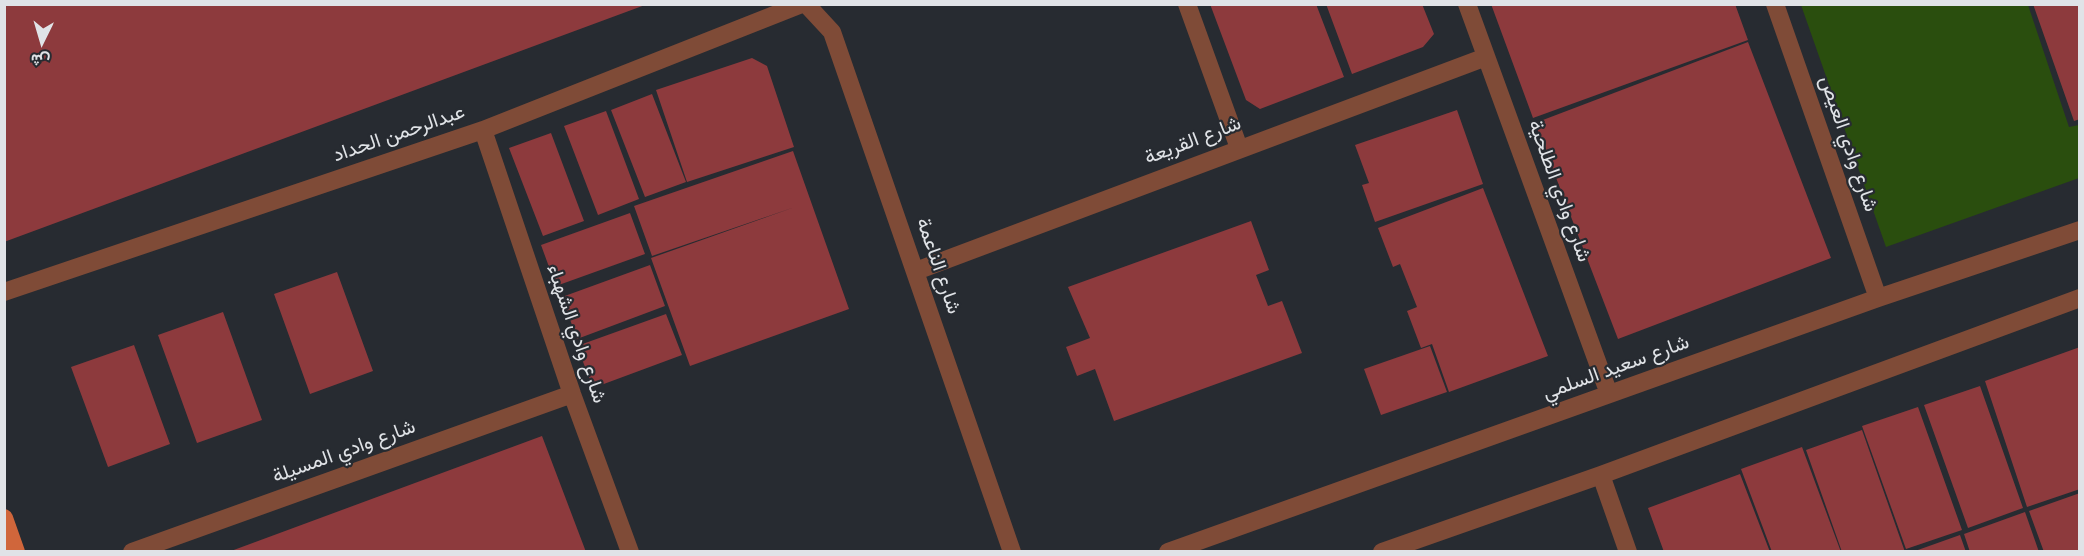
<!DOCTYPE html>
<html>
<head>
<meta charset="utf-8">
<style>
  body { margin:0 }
  #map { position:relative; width:2084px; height:556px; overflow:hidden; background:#272b31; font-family:"Space Grotesk",Vazirmatn,sans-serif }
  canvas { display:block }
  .frame { position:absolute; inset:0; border:6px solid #e0e3e7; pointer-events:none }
  .north { position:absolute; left:12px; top:12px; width:60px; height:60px; -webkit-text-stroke:4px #272b31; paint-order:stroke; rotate:185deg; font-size:16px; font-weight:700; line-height:24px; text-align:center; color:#e0e3e7 }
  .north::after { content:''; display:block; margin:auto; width:21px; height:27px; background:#e0e3e7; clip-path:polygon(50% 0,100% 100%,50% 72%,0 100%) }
</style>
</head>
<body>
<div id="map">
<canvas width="2084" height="556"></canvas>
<div class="frame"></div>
<div class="north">ش</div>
</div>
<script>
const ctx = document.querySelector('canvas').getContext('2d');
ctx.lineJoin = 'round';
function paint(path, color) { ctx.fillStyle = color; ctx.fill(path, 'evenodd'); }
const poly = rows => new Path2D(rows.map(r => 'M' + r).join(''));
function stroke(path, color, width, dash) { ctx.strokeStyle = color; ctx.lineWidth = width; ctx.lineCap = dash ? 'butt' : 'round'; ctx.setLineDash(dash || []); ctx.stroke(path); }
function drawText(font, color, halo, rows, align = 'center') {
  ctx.font = font + ' "Space Grotesk",Vazirmatn,sans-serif'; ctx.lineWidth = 4.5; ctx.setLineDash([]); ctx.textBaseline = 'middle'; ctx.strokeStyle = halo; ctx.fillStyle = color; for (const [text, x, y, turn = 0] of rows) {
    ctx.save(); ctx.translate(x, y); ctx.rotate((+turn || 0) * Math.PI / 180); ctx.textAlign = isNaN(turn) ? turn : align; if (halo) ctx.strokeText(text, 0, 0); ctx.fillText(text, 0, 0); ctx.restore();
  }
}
const green = poly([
  [1801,5,2028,5,2069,127,2079,125,2079,178,1886,247]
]);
const building = poly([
  [4,4,645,4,645,5,4,242],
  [1210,4,1316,4,1344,77,1260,109,1246,100],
  [1326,4,1422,4,1434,34,1423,47,1352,74],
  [1491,4,1735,4,1748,40,1533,118],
  [2033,4,2080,4,2080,119,2074,121],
  [1748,42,1831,258,1618,339,1535,123],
  [752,58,767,66,794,147,687,182,656,90],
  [652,94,686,182,645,197,611,110],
  [1457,110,1483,184,1375,222,1362,185,1369,183,1355,145],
  [606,111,639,199,598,215,564,126],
  [551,133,584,221,543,236,509,148],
  [793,151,849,309,690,366,651,258,795,207,652,256,634,206],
  [1483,188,1548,356,1449,392,1432,344,1421,348,1407,311,1417,307,1400,264,1393,267,1378,228],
  [630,213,645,254,556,286,541,245],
  [1251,221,1269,270,1256,275,1268,306,1282,301,1302,353,1114,421,1095,369,1077,376,1066,347,1090,338,1068,287],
  [650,265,665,306,577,339,562,297],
  [337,272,373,371,310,394,274,294],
  [223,312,262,420,197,443,158,335],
  [666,314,682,355,593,388,577,346],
  [134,345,170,444,108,467,71,367],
  [1430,346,1447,392,1381,415,1364,369],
  [2080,347,2080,489,2027,507,1985,381],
  [1980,386,2023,508,1968,528,1924,405],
  [1918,407,1962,530,1906,549,1862,426],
  [1862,430,1905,552,1842,552,1806,450],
  [542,436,586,552,231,552,231,551],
  [1802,447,1841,552,1772,552,1741,469],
  [1740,474,1770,552,1664,552,1648,508],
  [2080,493,2080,552,2044,552,2029,511],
  [2025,512,2039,552,1970,552,1964,534],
  [1960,535,1966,552,1915,552,1915,551]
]);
const minor = poly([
  [806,4,832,32,1012,552],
  [1187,4,1239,148],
  [1467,4,1609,394],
  [1775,4,1878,298],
  [483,130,572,394,630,552],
  [916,271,1486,57],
  [4,292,483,130,802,4],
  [1601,475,1628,552],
  [132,552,572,394],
  [1168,552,1878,298,2080,230],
  [1382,552,1601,475,2080,298]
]);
const major = poly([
  [4,518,16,552]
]);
const streetNames = [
  ["عبدالرحمن الحداد",399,134,-19],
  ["شارع القريعة",1193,141,-21],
  ["شارع وادي العيص",1848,144,71],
  ["شارع وادي الطلحية",1559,191,70],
  ["شارع الناعمة",938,266,71],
  ["شارع وادي الشهباء",576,334,71],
  ["شارع سعيد السلمي",1616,368,-20],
  ["شارع وادي المسيلة",344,452,-20]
];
paint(green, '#2a4e0e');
paint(building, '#8d3a3d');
stroke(minor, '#7f4b37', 18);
stroke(major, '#d0663b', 18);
drawText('20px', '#e0e3e7', '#272b31', streetNames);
</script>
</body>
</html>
